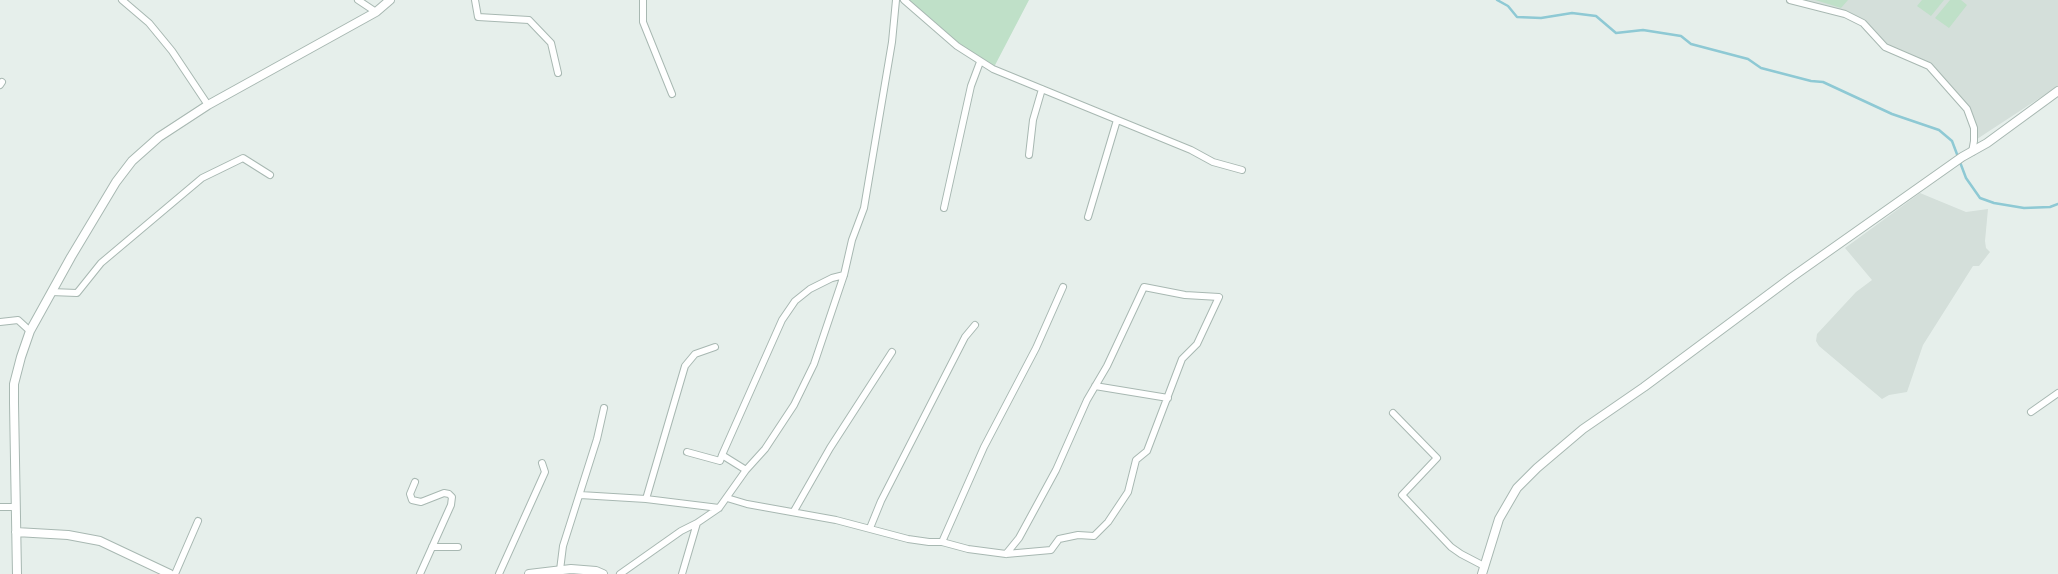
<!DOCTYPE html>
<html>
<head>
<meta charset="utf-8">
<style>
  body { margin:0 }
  canvas { display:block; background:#e6efeb }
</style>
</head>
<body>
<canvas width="2058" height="574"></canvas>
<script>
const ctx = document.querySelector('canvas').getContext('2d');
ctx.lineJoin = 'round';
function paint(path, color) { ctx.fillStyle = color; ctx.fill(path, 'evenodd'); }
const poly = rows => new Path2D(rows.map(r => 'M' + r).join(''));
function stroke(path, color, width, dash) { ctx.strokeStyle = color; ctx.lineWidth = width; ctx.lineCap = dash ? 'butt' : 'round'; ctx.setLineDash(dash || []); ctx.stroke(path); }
const built = poly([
  [1790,0,2058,0,2058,86,1974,141,1967,109,1929,66,1885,47,1863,23,1845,14],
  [1920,193,1966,212,1988,209,1985,241,1986,248,1990,252,1979,266,1973,266,1923,345,1907,392,1889,395,1882,399,1819,346,1816,341,1817,334,1856,292,1872,280,1845,248]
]);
const green = poly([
  [904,0,1029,0,993,69,981,62],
  [1815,0,1848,0,1841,8],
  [1922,0,1944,0,1931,16,1917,6],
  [1950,0,1961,0,1967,5,1949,28,1935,18]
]);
const stream = poly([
  [1497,0,1508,6,1517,17,1541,18,1572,13,1596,16,1616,33,1643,30,1681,36,1691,44,1748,59,1761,68,1811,81,1823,82,1892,114,1939,130,1952,141,1966,178,1980,198,1994,203,2024,208,2050,207,2058,204]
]);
const minor = poly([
  [122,0,149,23,172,51,208,105],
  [358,0,376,12],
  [475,0,478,17,529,20,551,43,558,73],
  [643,0,643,22,672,94],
  [904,0,957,46,993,69,1191,150,1213,162,1242,170],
  [1790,0,1845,14,1863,23,1885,47,1929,66,1967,109,1974,128,1974,141,1972,152],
  [0,85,2,82],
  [1029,155,1033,120,1042,89],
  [944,208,971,86,980,62],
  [1088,217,1117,120],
  [51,292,77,293,101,263,202,178,243,158,270,175],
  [0,322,18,320,30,331],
  [1095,386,1168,398],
  [2031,412,2058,393],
  [1393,413,1437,458,1402,495,1451,547,1461,554,1484,566],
  [687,452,720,461,722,455,746,470],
  [722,455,782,320,795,301,810,289,832,278,844,275],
  [415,482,410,494,412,500,421,502,444,493,449,494,452,497,451,505,420,574],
  [580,495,646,499,719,508],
  [727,498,747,504,836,520,908,539,929,542,942,542,968,549,1006,554,1051,550,1059,539,1078,535,1094,536,1108,522,1128,492,1136,460,1147,451,1182,359,1197,344,1219,297,1185,295,1144,287,1107,366,1087,400,1056,470,1019,538,1006,554],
  [646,499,685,366,695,354,715,347],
  [0,507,15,507],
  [794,511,830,448,892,352],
  [870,528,881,501,965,337,975,325],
  [942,542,984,447,1036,348,1063,287],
  [432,547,458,547],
  [560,570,563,546,597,439,604,408],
  [175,574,198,521],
  [499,574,545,472,542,463],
  [620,574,681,531,697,523],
  [682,574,697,523,719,508,746,470,765,449,794,405,814,364,844,275,852,240,864,208,892,42,896,0]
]);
const tertiary = poly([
  [16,532,68,535,100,541,170,574],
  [17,574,14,403,14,384,21,357,30,331,71,257,116,182,132,161,159,137,208,105,376,12,390,0],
  [529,574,571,569,596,571,603,574],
  [1482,574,1499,519,1517,488,1537,468,1583,429,1644,387,1792,277,1962,157,1987,143,2058,91]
]);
paint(built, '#d4dfda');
paint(green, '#bfe0c8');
stroke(stream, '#8ec9d4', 2.5);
stroke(minor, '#a8b8b2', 8);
stroke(tertiary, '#a8b8b2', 10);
stroke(minor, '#fff', 6);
stroke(tertiary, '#fff', 8);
</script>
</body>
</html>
